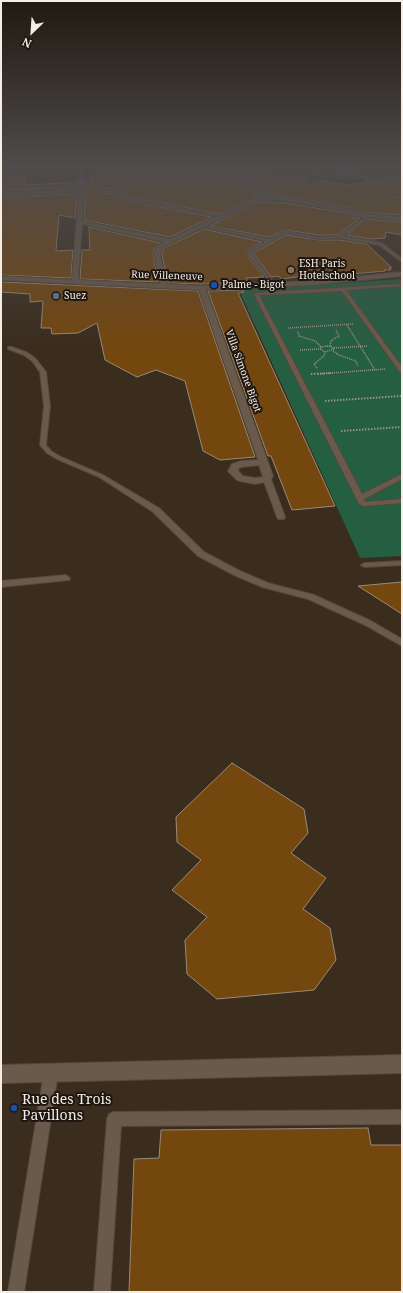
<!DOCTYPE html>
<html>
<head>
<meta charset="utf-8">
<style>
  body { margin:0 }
  #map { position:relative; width:403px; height:1293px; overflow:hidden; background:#3b2d1e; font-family:"Noto Serif",serif }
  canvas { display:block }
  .frame { position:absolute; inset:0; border:2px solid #f5ece3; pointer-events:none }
  .north { position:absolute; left:12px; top:12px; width:40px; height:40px; -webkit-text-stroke:3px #1d1610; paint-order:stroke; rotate:205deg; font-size:11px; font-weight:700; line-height:16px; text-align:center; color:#f5ece3 }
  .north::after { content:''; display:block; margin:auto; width:14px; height:18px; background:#f5ece3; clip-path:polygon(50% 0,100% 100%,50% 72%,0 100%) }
</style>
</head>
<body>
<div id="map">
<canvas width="403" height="1293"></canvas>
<div class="frame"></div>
<div class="north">N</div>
</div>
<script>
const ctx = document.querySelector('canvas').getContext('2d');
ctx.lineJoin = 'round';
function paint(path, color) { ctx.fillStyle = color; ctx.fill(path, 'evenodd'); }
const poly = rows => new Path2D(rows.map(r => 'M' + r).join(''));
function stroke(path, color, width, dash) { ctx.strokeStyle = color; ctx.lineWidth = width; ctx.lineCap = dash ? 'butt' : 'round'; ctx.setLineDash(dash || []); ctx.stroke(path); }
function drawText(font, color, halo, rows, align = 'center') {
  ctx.font = font + ' "Noto Serif",serif'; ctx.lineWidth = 4; ctx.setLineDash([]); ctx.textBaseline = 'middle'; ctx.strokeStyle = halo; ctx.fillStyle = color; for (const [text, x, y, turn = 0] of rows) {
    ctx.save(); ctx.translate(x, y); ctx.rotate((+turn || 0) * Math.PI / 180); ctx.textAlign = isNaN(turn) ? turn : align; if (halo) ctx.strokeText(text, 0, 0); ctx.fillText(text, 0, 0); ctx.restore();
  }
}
const built = poly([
  [389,170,402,170,402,192,374,181,361,171]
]);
const green = poly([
  [285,167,402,167,402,170,362,171,375,181,366,182,361,178,330,180,300,173],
  [402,279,402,556,360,558,239,290]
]);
const building = poly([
  [93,167,135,167,137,171,225,167,228,171,234,170,258,196,219,214,126,196,114,188,102,189,101,193,112,194,124,200,212,217,170,237,84,220,86,190,86,181,93,181,89,174,96,173,93,167],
  [269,168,277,175,296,174,309,185,320,180,348,185,402,177,402,215,360,212,352,208,278,195,267,194,242,170,269,168],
  [23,174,26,185,78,182,78,188,1,190,1,175,23,174],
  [77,194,75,218,59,215,56,251,73,250,71,278,1,275,1,197,77,194],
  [265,202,269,203,278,202,348,213,351,217,360,218,337,235,319,235,285,230,269,237,210,226,255,203,265,202],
  [368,219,402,222,402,235,386,232,385,238,370,239,347,235,368,219],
  [89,227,161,243,154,249,153,255,158,282,80,279,82,250,90,250,89,227],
  [204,229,262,242,245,253,264,277,246,278,248,282,202,284,168,283,162,255,162,251,164,248,204,229],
  [286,235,319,240,339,240,367,244,392,268,389,268,391,270,384,270,385,271,341,275,338,272,328,273,281,279,279,276,271,277,253,253,286,235],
  [1,282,198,291,255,457,220,460,203,451,185,381,156,370,137,377,105,360,97,323,78,333,52,334,51,328,41,328,43,301,30,302,30,294,1,292,1,282],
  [243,290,244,292,238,293,335,506,292,510,271,456,268,456,208,291,243,290],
  [402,582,402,614,358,586,402,582],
  [232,763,304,809,308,833,291,853,326,878,303,909,330,928,336,960,314,990,217,999,187,974,185,940,207,917,172,890,201,860,177,842,176,817,232,763],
  [368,1128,371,1145,402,1145,402,1292,129,1292,134,1159,159,1158,161,1130,368,1128]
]);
const pathFar2 = poly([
  [321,167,335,171,355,171,389,196],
  [348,171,354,167],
  [289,187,323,168],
  [378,203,389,196,402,199]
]);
const pathFar1 = poly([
  [347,325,375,370],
  [288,328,353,324],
  [298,332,299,336,315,341,321,347],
  [327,346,332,347,334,349,325,352,320,349,321,347,327,346],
  [330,346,331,341,339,336,336,330],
  [334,348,367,346],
  [300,350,320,349],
  [333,351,339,355,356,361,358,366],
  [317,368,314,364,324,356,325,352],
  [318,374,386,369]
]);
const path = poly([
  [311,374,333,373],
  [325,401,402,396],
  [341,431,402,427]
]);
const lane = poly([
  [103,190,114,190,125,197,222,216,220,217,124,199,112,192,102,192,103,190],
  [366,214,369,215,365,221,343,236,382,243,402,259,402,262,379,245,339,238,319,239,286,233,251,253,275,285,273,286,246,253,266,241,198,226,200,225,269,239,285,231,319,237,338,236,362,219,366,214],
  [402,284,402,286,346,290,402,367,402,373,400,372,342,291,259,295,362,494,402,474,402,479,364,499,365,502,402,499,402,503,363,506,359,504,254,294,256,293,402,284],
  [8,347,12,347,28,353,36,359,46,372,50,406,46,445,51,451,61,457,103,475,159,508,204,552,240,571,268,583,314,595,371,621,402,639,402,646,365,625,308,599,262,587,234,575,198,556,153,512,99,477,57,459,47,453,40,445,44,406,40,372,32,361,24,355,8,349,8,347],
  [264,477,270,477,271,479,285,517,284,519,278,519,277,517,263,479,264,477],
  [402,561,402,565,365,567,361,565,365,563,402,561],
  [66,575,70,578,69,580,1,587,1,581,66,575],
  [51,1066,56,1068,58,1073,24,1292,8,1292,44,1073,46,1068,51,1066],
  [402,1110,402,1124,121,1126,110,1292,94,1292,107,1119,109,1114,114,1112,402,1110]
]);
const street = poly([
  [79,167,83,167,85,190,82,221,170,239,251,200,261,197,233,167,237,167,266,196,278,196,352,209,360,213,402,217,402,221,352,216,349,214,351,212,278,200,272,200,270,202,265,200,255,202,163,247,161,250,160,255,167,284,202,286,311,281,402,272,402,276,311,285,206,290,273,476,270,481,255,484,240,481,237,480,228,471,232,464,241,461,258,460,199,290,1,280,1,276,72,280,79,192,1,196,1,192,79,189,79,167],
  [82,224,165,242,159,245,155,250,154,255,160,284,78,280,82,224],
  [259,465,263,477,255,478,243,476,238,471,239,468,242,467,259,465],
  [402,1055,402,1073,1,1083,1,1065,402,1055]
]);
const markers = [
  [291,270,4,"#8d6e63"],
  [214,285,4,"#1a4fb4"],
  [56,296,4,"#5c6f8a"],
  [14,1108,4,"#1a4fb4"]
];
const farPoinames = [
  ["ESH Paris",299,264],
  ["Hotelschool",299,276],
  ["Palme - Bigot",222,285],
  ["Suez",64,296]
];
const farStreetnames = [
  ["Rue Villeneuve",167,276,2],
  ["Villa Simone Bigot",243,371,70]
];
const nearPoinames = [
  ["Rue des Trois",22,1100],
  ["Pavillons",22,1116]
];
paint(built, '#483522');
paint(green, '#245f42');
paint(building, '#74470f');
stroke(building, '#9b8a7a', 1);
stroke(lane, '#55493c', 2);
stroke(street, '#55493c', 2);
stroke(pathFar2, '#9d9286', 1, [1, 1]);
stroke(pathFar1, '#9d9286', 1.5, [1, 1]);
stroke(path, '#9d9286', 2, [1.5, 1.5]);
paint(lane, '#6a5a4b');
paint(street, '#6a5a4b');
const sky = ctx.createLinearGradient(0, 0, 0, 348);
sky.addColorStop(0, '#201910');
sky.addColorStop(0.48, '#4f4c4c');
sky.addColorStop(1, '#4f4c4c00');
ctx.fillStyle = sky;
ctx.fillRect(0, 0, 403, 348);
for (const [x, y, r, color] of markers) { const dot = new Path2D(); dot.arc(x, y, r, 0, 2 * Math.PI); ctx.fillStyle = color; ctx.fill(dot); stroke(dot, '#1d1610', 1.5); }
drawText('10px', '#f5ece3', '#1d1610', farPoinames, 'left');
drawText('10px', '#f5ece3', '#1d1610', farStreetnames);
drawText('14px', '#f5ece3', '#1d1610', nearPoinames, 'left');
</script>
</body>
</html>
